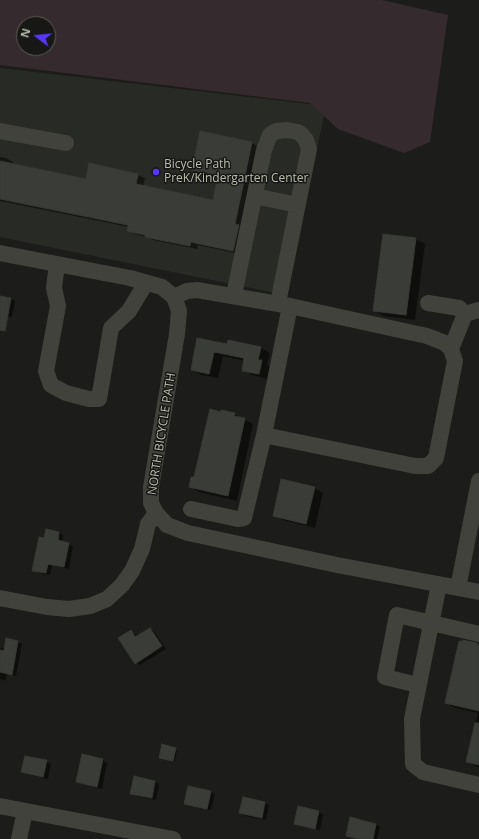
<!DOCTYPE html>
<html>
<head>
<meta charset="utf-8">
<style>
  body { margin:0 }
  #map { position:relative; width:479px; height:839px; overflow:hidden; background:#1c1d1a; font-family:"Open Sans",sans-serif }
  canvas { display:block }
  .north { position:absolute; left:16px; top:16px; width:40px; height:40px; box-sizing:border-box; background:#171815; border:1px solid #585a52; border-radius:50%; rotate:286deg; font-size:11px; font-weight:700; line-height:16px; text-align:center; color:#b9bdad }
  .north::after { content:''; display:block; margin:auto; width:14px; height:18px; background:#5736fa; clip-path:polygon(50% 0,100% 100%,50% 72%,0 100%) }
</style>
</head>
<body>
<div id="map">
<canvas width="479" height="839"></canvas>
<div class="north">N</div>
</div>
<script>
const ctx = document.querySelector('canvas').getContext('2d');
ctx.lineJoin = 'round';
function paint(path, color) { ctx.fillStyle = color; ctx.fill(path, 'evenodd'); }
const poly = rows => new Path2D(rows.map(r => 'M' + r).join(''));
function stroke(path, color, width, dash) { ctx.strokeStyle = color; ctx.lineWidth = width; ctx.lineCap = dash ? 'butt' : 'round'; ctx.setLineDash(dash || []); ctx.stroke(path); }
function drawText(font, color, halo, rows, align = 'center') {
  ctx.font = font + ' "Open Sans",sans-serif'; ctx.lineWidth = 3; ctx.setLineDash([]); ctx.textBaseline = 'middle'; ctx.strokeStyle = halo; ctx.fillStyle = color; for (const [text, x, y, turn = 0] of rows) {
    ctx.save(); ctx.translate(x, y); ctx.rotate((+turn || 0) * Math.PI / 180); ctx.textAlign = isNaN(turn) ? turn : align; if (halo) ctx.strokeText(text, 0, 0); ctx.fillText(text, 0, 0); ctx.restore();
  }
}
const built = poly([
  [0,68,326,106,286,295,0,237]
]);
const green = poly([
  [0,0,382,0,448,15,430,142,404,153,338,129,310,103,0,65],
  [24,24,48,24,48,48,24,48]
]);
const shadow = poly([
  [201,132,252,143,259,147,240,254,198,245,197,249,153,240,146,237,135,234,128,230,129,227,0,201,0,157,6,158,13,162,12,165,87,180,138,175,145,178,143,186,214,201,219,177,200,173,193,169],
  [384,235,416,239,425,244,415,320,383,316,374,310],
  [0,297,11,299,15,301,12,317,0,315],
  [198,339,228,345,261,348,270,353,267,365,270,366,268,379,252,375,243,370,245,361,223,356,218,378,201,375,192,370],
  [234,414,253,424,237,501,199,492,190,486],
  [314,488,323,493,315,528,283,520,274,515],
  [59,533,63,535,62,542,73,546,69,569,52,565,50,575,38,573,33,570,45,539],
  [150,629,154,631,166,649,140,665,136,663,131,631,135,634,137,637],
  [7,640,18,642,22,644,16,676,7,674,6,681,0,679,0,648,5,649],
  [477,644,479,645,479,768,467,762,478,713,455,708,446,703],
  [176,749,177,750,175,761,162,758],
  [83,756,103,760,107,763,102,789,82,784,77,782],
  [46,761,51,764,48,779,27,774,23,772],
  [135,778,155,782,159,784,156,800,136,796,131,793],
  [211,792,215,794,211,810,190,806,186,803],
  [265,803,269,805,266,820,245,816,240,813],
  [299,807,319,812,323,815,320,830,300,826,295,823],
  [376,824,380,827,377,839,356,839,347,835]
]);
const building = poly([
  [200,131,252,142,235,224,239,225,233,251,191,242,190,246,145,237,145,235,127,231,128,225,0,199,0,161,86,179,89,163,138,174,136,184,213,200,218,175,192,170,200,131],
  [383,234,416,238,406,315,373,311,383,234],
  [0,296,11,298,5,331,0,330,0,296],
  [197,338,227,344,228,340,261,347,258,360,262,360,259,374,242,371,244,358,214,352,209,374,191,370,197,338],
  [210,409,221,412,221,410,235,413,234,416,245,418,228,496,189,487,191,477,194,477,210,409],
  [281,479,315,487,306,524,273,516,281,479],
  [46,529,59,532,58,540,69,543,64,567,48,564,46,573,32,571,39,537,44,538,46,529],
  [150,628,162,646,135,664,118,638,131,630,135,637,150,628],
  [6,638,18,641,12,675,0,672,0,650,4,651,6,638],
  [462,640,477,643,477,645,479,645,479,711,445,703,459,641,462,642,462,640],
  [475,723,479,723,479,765,466,762,475,723],
  [162,744,176,748,173,761,159,758,162,744],
  [82,754,103,759,97,787,76,782,82,754],
  [25,756,47,760,43,777,21,772,25,756],
  [134,776,155,781,152,798,130,794,134,776],
  [188,786,211,791,207,809,184,804,188,786],
  [243,797,265,802,262,818,239,813,243,797],
  [298,806,319,811,315,829,294,824,298,806],
  [350,817,376,824,373,839,359,839,346,836,350,817]
]);
const minor = poly([
  [0,131,66,143],
  [255,196,297,205],
  [0,253,130,278,162,287,174,297,179,311,177,334,151,487,151,503,156,513,167,525,188,533,337,565,479,592],
  [57,264,54,288,58,306,46,371,51,385,66,393,89,399,99,399,111,328,129,311,146,283],
  [234,295,264,150,270,135,276,131,287,130,298,132,302,135,306,140,309,149,278,303],
  [174,297,187,291,197,290,290,306,264,435,244,518,238,519,191,509],
  [428,303,459,308,465,314],
  [451,349,465,314,479,310],
  [264,435,415,466,428,466,436,458,455,361,451,349,445,343,427,336,290,306],
  [439,584,412,719,413,764,423,772,479,785],
  [458,588,479,481],
  [0,598,47,607,69,609,90,606,107,599,122,585,132,571,142,549,148,524,156,513],
  [418,685,385,677,397,615,479,634],
  [0,806,173,839],
  [19,839,25,811]
]);
const markers = [
  [156,172,4,"#5736fa"]
];
const poiNames = [
  ["Bicycle Path",164,165],
  ["PreK/Kindergarten Center",164,179]
];
const streetNames = [
  ["NORTH BICYCLE PATH",162,434,-81]
];
paint(built, '#282a26');
paint(green, '#352a2e');
paint(shadow, '#0007');
paint(building, '#3a3c37');
stroke(building, '#373934', 1);
stroke(minor, '#40423b', 16);
for (const [x, y, r, color] of markers) { const dot = new Path2D(); dot.arc(x, y, r, 0, 2 * Math.PI); ctx.fillStyle = color; ctx.fill(dot); stroke(dot, '#171815', 1.5); }
drawText('12px', '#b9bdad', '#171815', poiNames, 'left');
drawText('12px', '#b9bdad', '#171815', streetNames);
</script>
</body>
</html>
